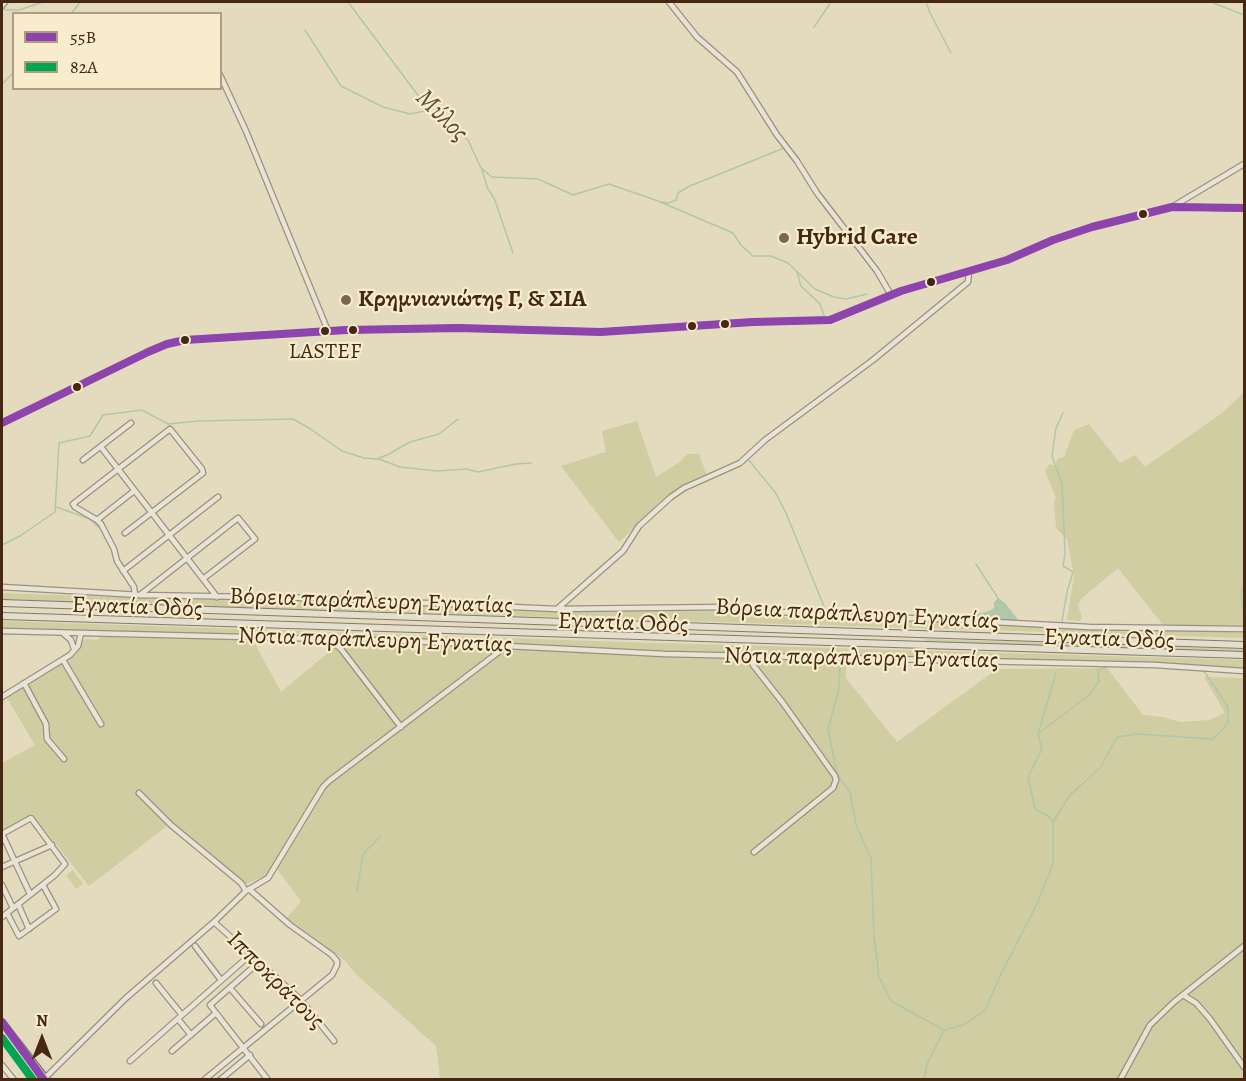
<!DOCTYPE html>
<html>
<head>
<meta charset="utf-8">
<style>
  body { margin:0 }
  #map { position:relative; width:1246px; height:1081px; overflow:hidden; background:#e4dabe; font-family:Alegreya,serif }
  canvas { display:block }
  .frame { position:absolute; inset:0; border:3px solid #462713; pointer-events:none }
  .legend { position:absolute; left:12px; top:12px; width:210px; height:78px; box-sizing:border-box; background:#f7eccb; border:2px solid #b09d81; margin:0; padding:8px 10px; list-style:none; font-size:18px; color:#462713 }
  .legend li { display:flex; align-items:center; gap:12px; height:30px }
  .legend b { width:30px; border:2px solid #b09d81 }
  .north { position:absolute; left:12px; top:1009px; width:60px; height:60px; -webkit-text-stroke:4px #f7eccb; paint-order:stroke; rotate:0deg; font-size:16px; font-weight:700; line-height:24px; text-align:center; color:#462713 }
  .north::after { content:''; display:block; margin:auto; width:21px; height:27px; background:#462713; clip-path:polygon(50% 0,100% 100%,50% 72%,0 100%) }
</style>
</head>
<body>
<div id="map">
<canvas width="1246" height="1081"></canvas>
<div class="frame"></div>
<ul class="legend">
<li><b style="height:8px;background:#8e44ad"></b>55Β</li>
<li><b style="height:8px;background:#00a651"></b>82Α</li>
</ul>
<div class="north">N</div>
</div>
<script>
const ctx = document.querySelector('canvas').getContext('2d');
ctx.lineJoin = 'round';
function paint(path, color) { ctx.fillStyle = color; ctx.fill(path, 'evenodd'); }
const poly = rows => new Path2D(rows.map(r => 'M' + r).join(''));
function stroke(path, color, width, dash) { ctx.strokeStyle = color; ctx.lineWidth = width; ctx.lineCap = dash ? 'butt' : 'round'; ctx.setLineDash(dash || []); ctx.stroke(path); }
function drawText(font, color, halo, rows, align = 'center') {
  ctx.font = font + ' Alegreya,serif'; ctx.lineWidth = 4.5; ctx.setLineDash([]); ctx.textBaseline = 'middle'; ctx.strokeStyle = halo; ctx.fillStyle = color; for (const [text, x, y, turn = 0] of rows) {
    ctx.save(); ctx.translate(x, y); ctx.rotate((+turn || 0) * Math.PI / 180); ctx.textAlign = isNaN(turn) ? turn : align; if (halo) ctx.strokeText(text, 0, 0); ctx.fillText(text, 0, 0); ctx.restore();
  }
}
const green = poly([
  [1244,392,1244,625,1163,625,1118,568,1081,599,1078,605,1082,618,1080,621,1067,620,1074,576,1067,539,1056,528,1054,501,1056,498,1045,471,1049,464,1056,466,1057,459,1064,457,1074,430,1089,424,1120,463,1135,455,1145,467,1222,413],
  [637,421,656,477,681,461,687,454,699,454,707,476,665,500,619,542,561,466,606,452,602,431],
  [2,593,166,599,304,600,435,607,562,611,715,611,818,620,958,622,1244,633,1244,638,2,600],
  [2,621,624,642,1244,660,1244,669,1161,663,1053,662,791,653,677,652,413,639,2,629],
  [101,637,253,640,281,692,340,643,465,646,685,658,846,659,846,678,897,742,997,669,1107,668,1143,715,1163,717,1180,722,1209,720,1225,713,1204,677,1244,678,1244,1079,440,1079,436,1046,357,975,345,961,287,918,301,901,277,869,273,866,265,876,246,884,171,823,89,886,32,814,2,831,2,763,35,745,7,698,75,655,84,639,97,640],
  [925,639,1244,649,1244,652,925,642],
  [73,870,83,884,76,889,66,875]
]);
const water = poly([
  [998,598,1005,603,1020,622,975,618,978,614,989,611,994,608,994,602]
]);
const stream = poly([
  [348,2,432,114,468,140,481,168,492,177,538,179,573,195,609,184,658,201,733,233,741,245,753,256,771,256,788,263,815,289,834,297,846,299,867,294],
  [926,2,930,13,951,53],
  [1211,2,1244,15],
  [5,10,19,10,43,2],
  [71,14,80,2],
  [814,27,831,2],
  [305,30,341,86,383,107,410,114,429,110],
  [2,84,14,72],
  [482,170,488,189,494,198,513,253],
  [662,202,669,203,676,200,678,193,690,186,784,148],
  [797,272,801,286,820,304,825,318],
  [747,458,775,492,786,513,825,609],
  [379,459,400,467,437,471,467,469,478,472,516,464,531,463],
  [56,507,90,519,98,527],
  [2,545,20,536,55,512,59,443,90,436,103,415,142,410,168,424,199,421,293,419,309,428,342,451,364,458,377,459,389,454,410,442,439,434,458,419],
  [976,564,998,598],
  [1062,621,1067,592,1073,572,1063,566,1065,553,1062,484,1052,456,1056,428,1063,413],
  [1244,622,1241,592,1244,584],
  [840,661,839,689,828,729,837,774,850,792,856,825,871,858,874,936,879,977,891,1001,944,1030],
  [1039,733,1089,695,1099,681,1098,670,1106,667],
  [1053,822,1048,816,1035,809,1028,777,1042,749,1038,734,1056,673],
  [357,891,363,854,381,836],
  [924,1080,927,1064,944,1030,964,1025,985,1010,1001,974,1036,906,1053,864,1053,822,1070,795,1100,768,1117,737,1137,734,1213,739,1228,723,1228,707,1204,671]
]);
const minor = poly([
  [669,2,697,37,737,72,777,135,797,161,817,193,877,271,891,295],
  [2,6,5,2],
  [220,75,246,131,328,331],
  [1172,207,1244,164],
  [2,423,148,352,167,344,185,340,346,330,459,328,601,332,753,322,830,320,901,291,1007,260,1053,240,1092,227,1172,207,1244,208],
  [101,447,217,597],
  [83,460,131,423],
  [97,520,134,491],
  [125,533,203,473,202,469,170,429,73,504,75,507,97,520,101,524,114,549,117,561,134,587,135,595],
  [123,571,218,497],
  [2,587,140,595,315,598,557,609,722,607,830,616,938,619,1089,627,1244,629],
  [140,595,238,518,255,539,203,579],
  [557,609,623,551,639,526,671,497,684,488,740,463,765,440,873,360,968,282,969,272],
  [2,631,409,641,665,654,1155,665,1244,671],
  [64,634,71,640,74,649],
  [329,639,341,649,401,727],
  [751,656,753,665,783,703,835,776,836,780,833,788,754,852],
  [63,660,101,724],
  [24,683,46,724,47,739,64,759],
  [2,697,70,655,78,646,81,633],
  [139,793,171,825,241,883,246,891],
  [2,834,31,818,65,864,55,875,2,917],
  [2,834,30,894],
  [2,867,52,845],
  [2,885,13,908],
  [18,904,29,929],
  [7,913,19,936,56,909,43,885],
  [214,922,300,999,334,1041],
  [195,946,221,980],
  [156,983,182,1015],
  [230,988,261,1024],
  [1183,995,1196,1003,1210,1019,1244,1067],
  [216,1013,268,1080],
  [178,1019,191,1035],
  [172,1051,216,1013,210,1005,258,963],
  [130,1061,250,955],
  [2,1065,14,1080],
  [45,1078,126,998,214,922,246,891,268,878,323,787,329,781,500,651,504,645],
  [204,1080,332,975,337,965,337,961,332,955,290,925,249,889],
  [220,1080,250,1055],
  [1120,1080,1150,1025,1174,1002,1244,946]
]);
const major = poly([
  [2,1022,47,1080]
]);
const highway = poly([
  [2,603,1244,645],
  [2,616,1244,655]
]);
const bus1 = poly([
  [2,423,148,352,167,344,185,340,346,330,459,328,601,332,753,322,830,320,901,291,1007,260,1053,240,1092,227,1172,207,1244,208],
  [2,1022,44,1080]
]);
const bus2 = poly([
  [2,1038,33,1080]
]);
const markers = [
  [1143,214,5,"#462713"],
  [784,238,6,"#7d664f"],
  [931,282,5,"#462713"],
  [346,300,6,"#7d664f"],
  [725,324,5,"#462713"],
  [692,326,5,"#462713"],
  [353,330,5,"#462713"],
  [325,331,5,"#462713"],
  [185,340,5,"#462713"],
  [77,387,5,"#462713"]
];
const busNames = [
  ["LASTEF",325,353]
];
const poiNames = [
  ["Hybrid Care",796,238],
  ["Κρημνιανιώτης Γ, & ΣΙΑ",358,300]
];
const streetNames = [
  ["Βόρεια παράπλευρη Εγνατίας",371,602,2],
  ["Εγνατία Οδός",137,608,2],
  ["Βόρεια παράπλευρη Εγνατίας",857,615,3],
  ["Εγνατία Οδός",623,624,2],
  ["Εγνατία Οδός",1109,640,2],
  ["Νότια παράπλευρη Εγνατίας",375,641,2],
  ["Νότια παράπλευρη Εγνατίας",861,659,1],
  ["Ιπποκράτους",275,981,45]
];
const waterNames = [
  ["Μύλος",441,116,45]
];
paint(green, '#cfcda1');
paint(water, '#b2c6ac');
stroke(stream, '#b2c6ac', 1.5);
stroke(minor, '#9b917f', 7);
stroke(major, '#847a69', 8);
stroke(highway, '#847a69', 8);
stroke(minor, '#e8e3d5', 4.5);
stroke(major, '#e4dece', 5);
stroke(highway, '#e4dece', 6);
stroke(bus1, '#8e44ad', 8);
stroke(bus2, '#00a651', 8);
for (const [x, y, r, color] of markers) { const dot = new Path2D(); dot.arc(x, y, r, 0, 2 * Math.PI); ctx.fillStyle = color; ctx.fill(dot); stroke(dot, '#f7eccb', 2); }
drawText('22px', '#462713', '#f7eccb', busNames);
drawText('bold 24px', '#462713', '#f7eccb', poiNames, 'left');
drawText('24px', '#462713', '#f7eccb', streetNames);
drawText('italic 26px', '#5c4d38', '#f7eccb', waterNames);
</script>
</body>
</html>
